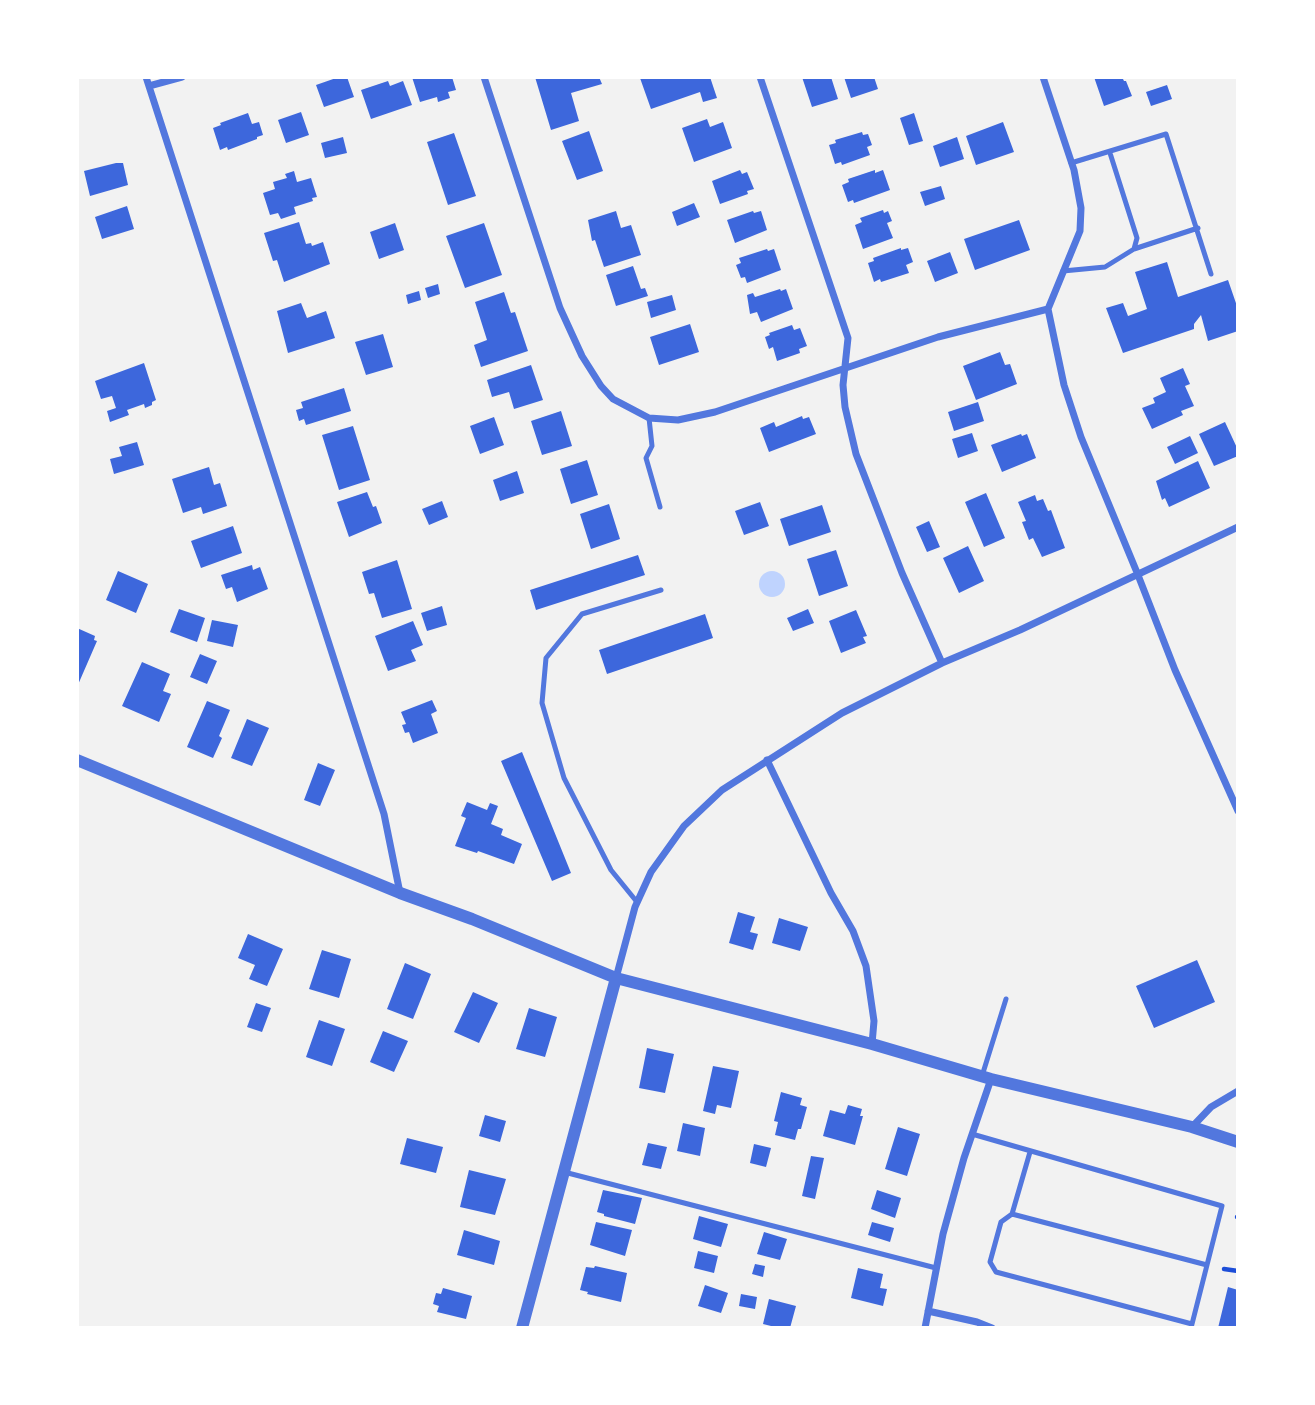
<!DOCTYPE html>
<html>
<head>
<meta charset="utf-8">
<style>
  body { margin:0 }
  #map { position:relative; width:1315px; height:1405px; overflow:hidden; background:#f2f2f2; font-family:"Archivo Narrow",sans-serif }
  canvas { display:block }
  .frame { position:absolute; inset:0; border:79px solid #fff; pointer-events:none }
</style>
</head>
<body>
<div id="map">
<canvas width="1315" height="1405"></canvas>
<div class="frame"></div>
</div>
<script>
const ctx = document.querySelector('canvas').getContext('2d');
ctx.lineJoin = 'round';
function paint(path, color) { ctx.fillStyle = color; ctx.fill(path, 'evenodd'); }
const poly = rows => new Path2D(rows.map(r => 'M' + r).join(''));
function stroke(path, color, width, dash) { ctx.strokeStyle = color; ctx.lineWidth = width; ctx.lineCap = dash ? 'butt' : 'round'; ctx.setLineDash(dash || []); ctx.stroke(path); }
const water = poly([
  '759 584a13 13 0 1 1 26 0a13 13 0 1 1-26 0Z'
]);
const building = poly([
  [339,77,347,77,354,97,324,107,316,85],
  [412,77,452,77,456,90,448,92,450,98,438,102,437,97,420,102],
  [535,77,599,77,602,84,571,93,579,121,551,130],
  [643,77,710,77,717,98,703,102,700,92,651,109,640,78],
  [802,77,831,77,838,99,812,107],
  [844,77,874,77,878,89,851,98],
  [1094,77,1122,77,1124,81,1126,81,1132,96,1104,106],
  [388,81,390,86,403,81,412,105,371,119,361,90],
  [1167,85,1172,99,1151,106,1146,92],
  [301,112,309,135,286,143,278,120],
  [248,113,252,124,259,122,263,135,257,137,257,139,228,150,227,147,220,150,213,128,221,125,220,123],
  [914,113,923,141,909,145,900,118],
  [707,119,710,127,723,122,732,148,694,162,682,128],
  [1003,122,1014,152,976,165,966,136],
  [589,131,603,171,577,180,562,141],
  [862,132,863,135,868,134,872,145,867,147,870,155,842,165,841,162,835,164,829,145,836,143,835,140],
  [454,133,476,196,448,205,427,142],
  [343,137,347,153,325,158,321,143],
  [957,137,964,159,940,167,933,146],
  [116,163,123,163,128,185,90,196,84,171],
  [740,170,742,174,747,172,754,189,747,191,748,194,720,204,712,181],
  [875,170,875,173,883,170,890,190,854,203,853,200,848,202,842,185,849,182,848,179],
  [294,171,297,182,311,178,317,197,312,198,313,201,294,207,296,214,281,219,278,213,270,215,263,193,275,189,273,182,287,178,285,174],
  [941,186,945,199,925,206,920,192],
  [694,203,700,217,677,226,672,212],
  [127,206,134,229,102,239,95,217],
  [883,210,884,213,888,211,892,221,887,223,893,238,863,249,855,225,862,222,860,218],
  [616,211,621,228,631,225,641,255,604,267,595,240,592,241,588,220],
  [753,211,754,213,761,211,767,230,735,243,727,220],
  [1019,220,1030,250,975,270,964,239],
  [299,222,306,244,311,243,312,246,323,242,330,264,284,282,277,260,273,261,264,233],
  [395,223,404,250,379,259,370,232],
  [484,223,502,275,465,288,446,236],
  [901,248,901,250,908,248,913,262,906,265,909,273,881,282,880,279,874,282,868,263,874,261,873,258],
  [767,249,768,251,774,249,781,270,747,283,745,277,741,278,736,265,741,263,739,258],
  [950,252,958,273,935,282,927,261],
  [1167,262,1178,297,1228,280,1238,309,1238,331,1208,341,1201,315,1194,324,1194,329,1123,353,1106,308,1123,303,1128,316,1147,309,1135,272],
  [633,266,641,289,645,288,648,296,616,306,606,275],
  [438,284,440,294,428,298,425,288],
  [780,289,781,291,786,289,793,309,761,322,757,312,750,314,747,295,753,293,755,297],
  [419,291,421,300,408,304,406,295],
  [504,292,511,313,515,312,528,351,481,367,474,345,487,340,475,302],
  [672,295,676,310,651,318,647,302],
  [301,303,307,318,326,311,335,338,288,353,277,311],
  [690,324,699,352,659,365,650,337],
  [792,325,794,330,800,328,807,346,799,349,800,353,777,361,773,347,769,349,765,337,770,335,769,333],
  [383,334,393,367,366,375,355,342],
  [1000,352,1005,365,1010,364,1017,384,976,400,963,366],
  [144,363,156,400,152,402,152,405,145,408,144,404,127,410,129,415,110,422,107,411,116,408,112,396,101,399,95,381],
  [531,365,543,400,514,409,509,392,492,397,487,380],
  [1183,368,1190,384,1185,386,1194,406,1181,411,1183,415,1152,429,1142,408,1155,403,1153,398,1166,392,1160,378],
  [344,388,351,411,306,425,304,419,299,421,296,410,303,408,301,402],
  [978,402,984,421,954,431,948,412],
  [561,411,572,446,542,455,531,421],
  [802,416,803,419,809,417,816,434,769,452,760,428,774,422,776,427],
  [494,417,504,445,480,454,470,426],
  [1225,422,1238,450,1238,456,1214,466,1199,434],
  [353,426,370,480,339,490,322,435],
  [972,433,978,451,958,458,952,439],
  [1021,434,1022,436,1027,434,1036,458,1002,472,991,445],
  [1190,436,1198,453,1175,464,1167,447],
  [137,442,144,465,114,474,110,459,122,456,119,447],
  [587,460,598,495,571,504,560,469],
  [1198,461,1210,488,1169,507,1165,498,1162,500,1156,481],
  [209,467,214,485,220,483,227,506,203,514,201,507,183,513,172,479],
  [517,471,524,493,500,501,493,480],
  [367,492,373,507,376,506,382,523,349,537,337,502],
  [986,493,1005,538,984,547,965,502],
  [1035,495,1037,501,1043,499,1048,511,1051,510,1065,548,1042,557,1033,538,1029,540,1022,522,1026,521,1018,502],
  [442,501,448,517,429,525,422,509],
  [760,502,769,526,744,535,735,511],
  [609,504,620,539,591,549,580,514],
  [822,505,831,532,789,546,780,519],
  [929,521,940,547,927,552,916,527],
  [233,526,242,553,201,568,191,541],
  [968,546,984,581,959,593,943,558],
  [836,550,848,586,819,596,807,559],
  [638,555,645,575,536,610,530,590],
  [397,560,412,609,382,618,374,593,369,594,362,572],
  [252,565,253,570,260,567,268,589,237,602,232,587,226,589,221,575],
  [118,571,148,584,136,613,106,600],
  [442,606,447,625,427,631,421,613],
  [179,609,205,618,197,642,170,632],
  [808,609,814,623,793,631,787,618],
  [856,610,867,636,863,637,866,643,841,653,829,621],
  [705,614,713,638,607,674,599,650],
  [212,620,238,625,233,647,207,641],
  [413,621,423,645,411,650,416,661,388,671,375,636],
  [77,628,95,636,94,640,97,641,77,687],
  [200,654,217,661,207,684,190,677],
  [142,662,170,674,163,691,171,694,159,722,122,706],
  [432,700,437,711,431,714,438,733,413,743,409,732,405,733,402,725,406,724,401,712],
  [207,701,230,710,219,736,222,738,213,758,187,747],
  [247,719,269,728,252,766,231,758],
  [522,752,571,873,552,881,501,761],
  [318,763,335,770,320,806,304,800],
  [467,802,487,810,490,803,498,806,491,824,503,829,501,835,522,844,514,864,478,851,477,853,455,846,466,818,461,816],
  [738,912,755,917,750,932,758,934,753,950,729,943],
  [779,918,808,927,800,951,772,943],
  [248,934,283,949,267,986,249,979,255,965,238,958],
  [322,950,351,959,339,998,309,989],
  [1197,960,1215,1002,1154,1028,1136,986],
  [405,963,431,974,413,1019,387,1009],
  [473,992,498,1003,479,1043,454,1032],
  [256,1003,271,1008,262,1032,247,1027],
  [529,1008,557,1017,545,1057,516,1049],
  [319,1020,345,1029,332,1066,306,1057],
  [383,1031,408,1041,394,1072,370,1062],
  [647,1048,674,1054,665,1093,639,1088],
  [713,1066,739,1071,731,1108,717,1105,715,1114,703,1111],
  [781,1092,802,1098,800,1105,807,1107,801,1129,798,1129,795,1140,775,1135,778,1122,774,1121],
  [848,1105,862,1109,860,1116,863,1116,855,1145,823,1136,830,1110,845,1114],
  [485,1115,506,1121,500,1142,479,1136],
  [683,1123,705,1128,700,1156,677,1151],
  [898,1127,920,1134,907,1176,885,1169],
  [407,1138,443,1147,436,1173,400,1164],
  [648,1143,667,1147,661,1169,642,1165],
  [754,1144,771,1148,766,1167,750,1163],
  [811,1156,824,1158,815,1199,802,1196],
  [469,1170,506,1179,495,1215,460,1207],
  [603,1190,642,1198,635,1224,604,1216,604,1214,597,1212],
  [877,1190,901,1198,895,1218,871,1209],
  [699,1216,728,1224,721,1247,693,1239],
  [596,1222,632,1230,625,1256,590,1245],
  [872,1222,894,1228,890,1242,868,1235],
  [464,1230,500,1241,494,1265,457,1255],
  [764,1232,787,1239,780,1260,757,1254],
  [698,1251,718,1256,714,1273,694,1268],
  [755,1264,765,1266,763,1277,752,1274],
  [595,1266,627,1273,621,1302,587,1294,588,1292,580,1290,586,1267,594,1268],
  [858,1268,883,1274,880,1288,887,1289,883,1306,851,1298],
  [705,1285,728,1293,721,1313,698,1306],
  [1228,1287,1238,1290,1238,1328,1218,1328],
  [443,1288,472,1296,466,1319,437,1312,439,1306,433,1304,436,1293,441,1294],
  [741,1294,757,1297,755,1309,739,1306],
  [769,1299,796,1306,790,1328,779,1328,763,1324]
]);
const path = poly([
  [1237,1217,1238,1217],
  [1224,1269,1238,1271]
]);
const service = poly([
  [1110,153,1137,238,1134,249],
  [1071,163,1166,134,1211,274],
  [1063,271,1105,267,1134,249,1198,228],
  [649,418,652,446,646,458,660,507],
  [637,902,611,870,564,778,542,703,546,658,582,614,661,590],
  [982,1076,1006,999],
  [972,1134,1222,1206,1191,1328],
  [564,1172,936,1268],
  [1012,1214,1030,1152],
  [1192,1324,996,1272,990,1262,1001,1222,1012,1214,1207,1265]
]);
const minor = poly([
  [146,77,384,814,400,893],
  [484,77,560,308,582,356,601,386,613,399,649,418,678,420,715,412,938,337,1048,309],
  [760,77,848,338,843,385,845,407,856,454,902,573,942,663],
  [1043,77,1074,170,1081,208,1080,231,1048,309,1064,385,1081,437,1138,575,1175,670,1238,811],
  [149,86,182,77],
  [767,760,831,893,853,931,866,966,874,1021,872,1044],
  [616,978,635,907,651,872,684,826,722,790,842,713,942,663,1020,630,1238,527],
  [1192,1127,1211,1107,1238,1091],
  [928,1311,977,1322,992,1328],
  [925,1328,943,1234,964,1158,991,1079]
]);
const tertiary = poly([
  [77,760,400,893,472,919,616,978,872,1044,991,1079,1192,1127,1238,1142],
  [522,1328,616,978]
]);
paint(water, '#bfd3fe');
paint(building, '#3d67dc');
stroke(path, '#1d4ed8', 4.5);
stroke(service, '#5277de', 5);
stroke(minor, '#5277de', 7);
stroke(tertiary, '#5277de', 12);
</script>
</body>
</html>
